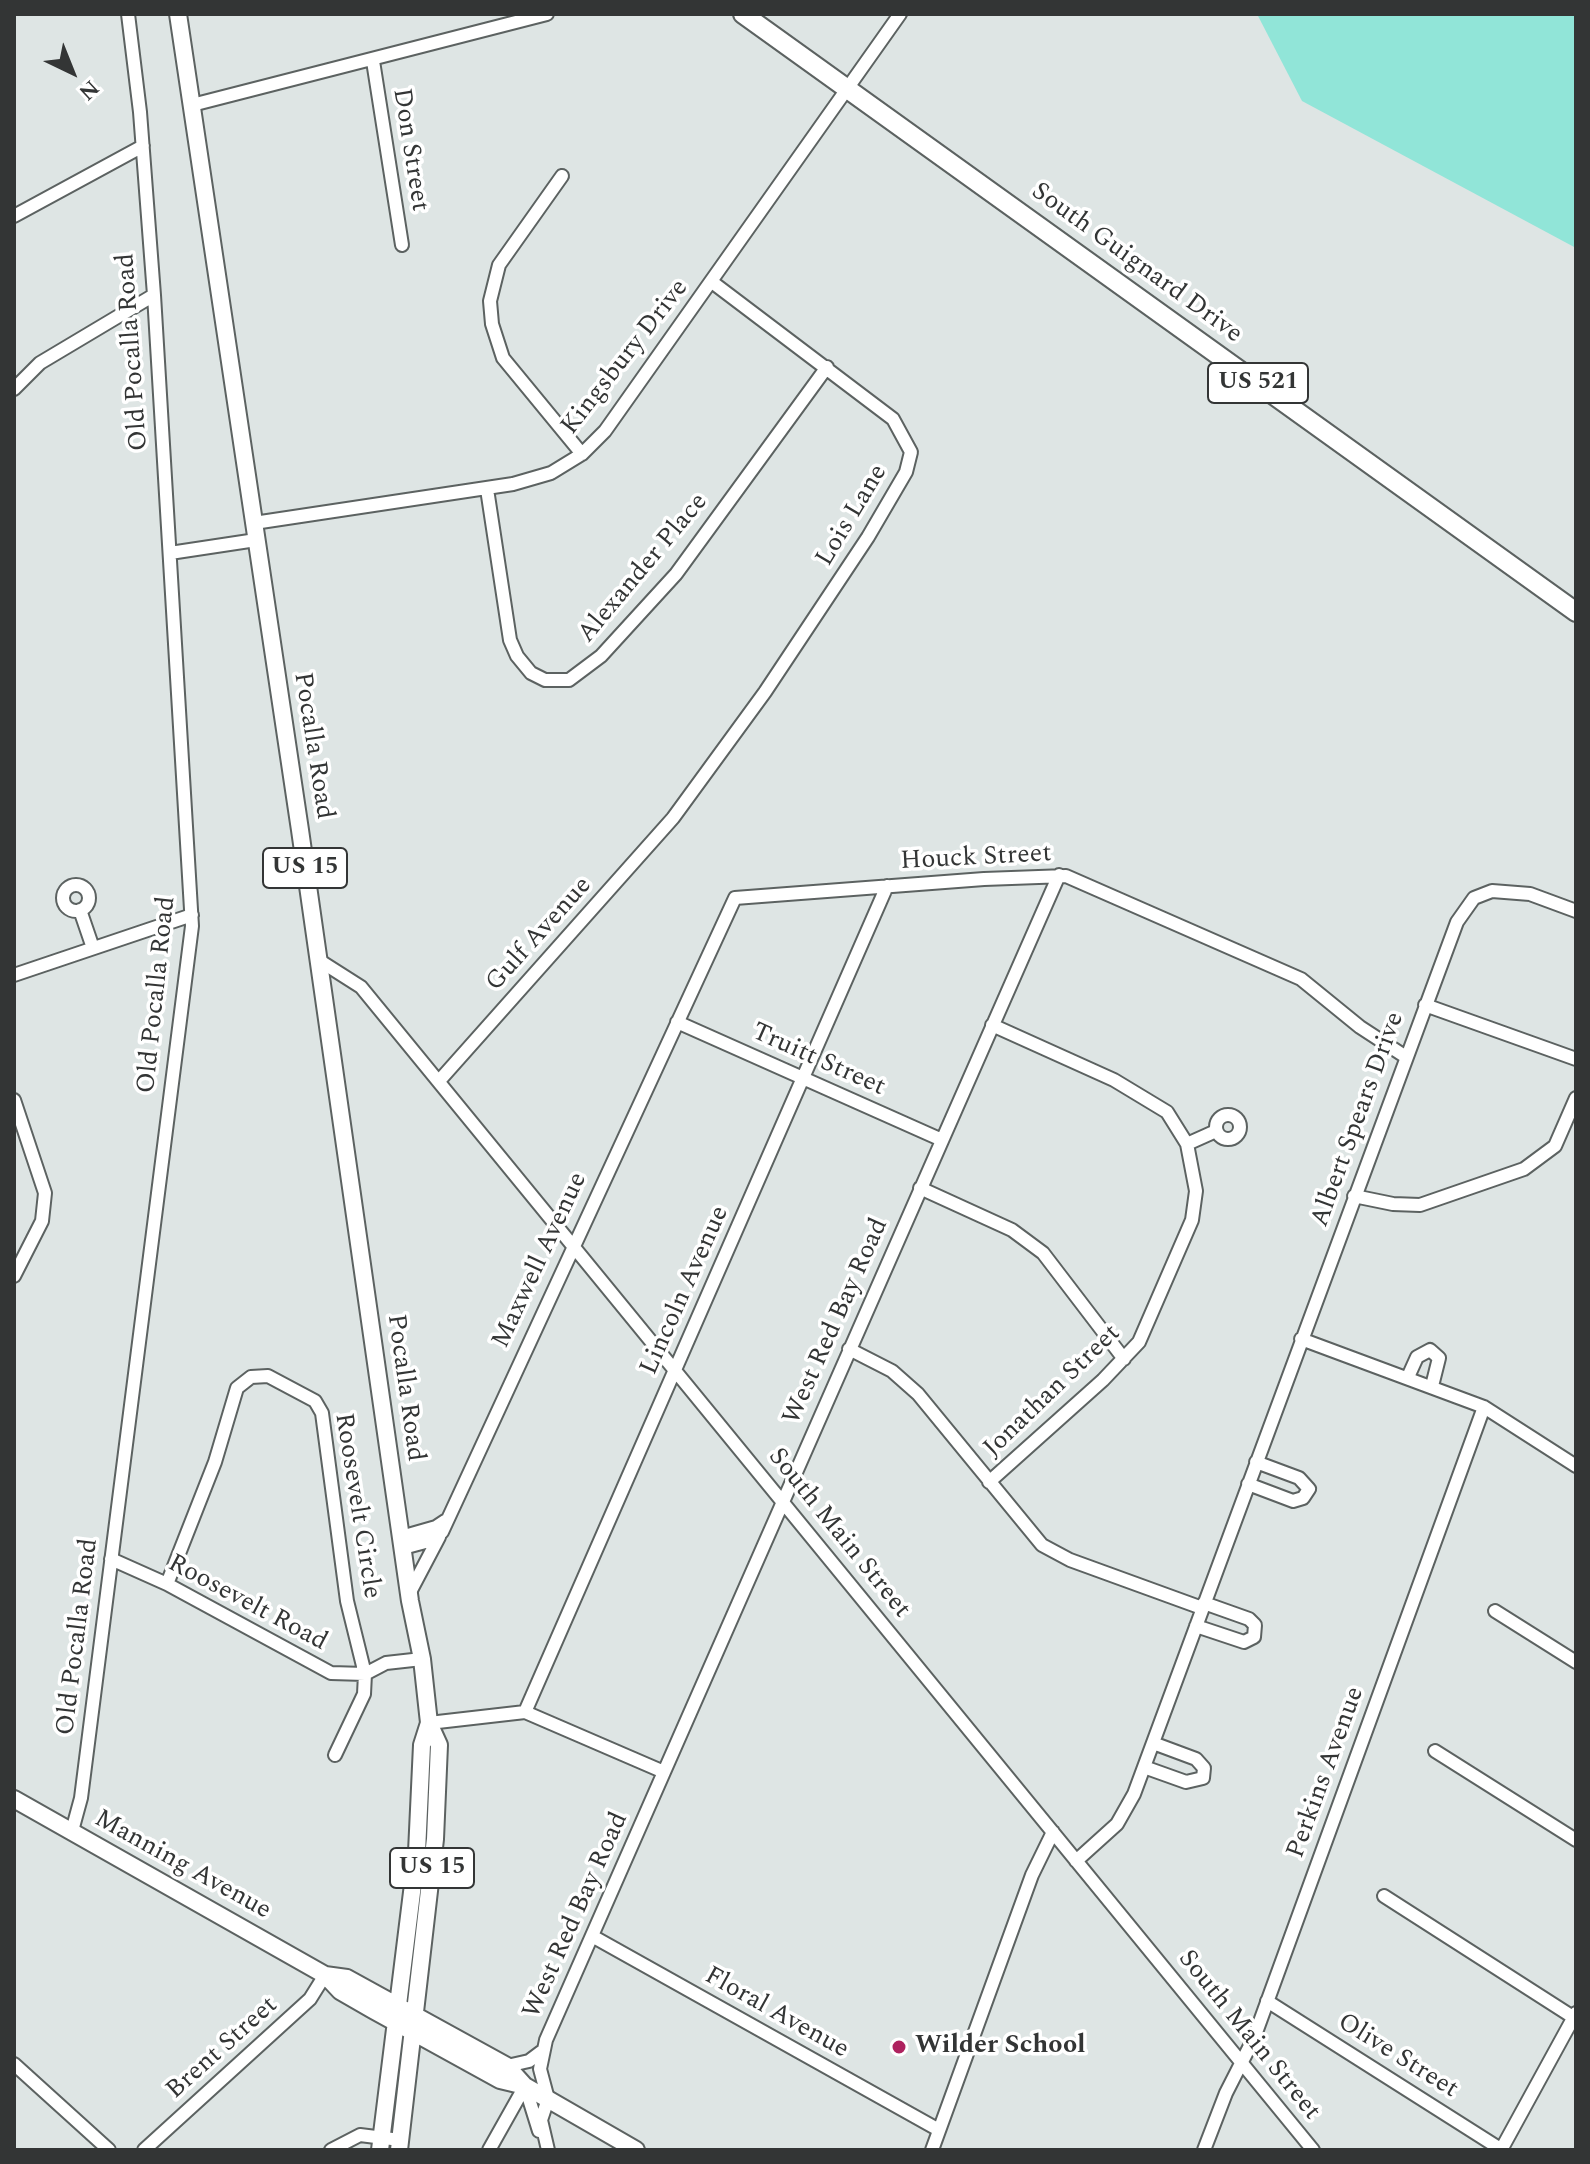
<!DOCTYPE html>
<html>
<head>
<meta charset="utf-8">
<style>
  body { margin:0 }
  #map { position:relative; width:1590px; height:2164px; overflow:hidden; background:#dee5e4; font-family:Spectral,serif }
  canvas { display:block }
  .frame { position:absolute; inset:0; border:16px solid #333535; pointer-events:none }
  .north { position:absolute; left:32px; top:32px; width:80px; height:80px; -webkit-text-stroke:6px #fff; paint-order:stroke; rotate:137deg; font-size:22px; font-weight:700; line-height:32px; text-align:center; color:#333535 }
  .north::after { content:''; display:block; margin:auto; width:28px; height:36px; background:#333535; clip-path:polygon(50% 0,100% 100%,50% 72%,0 100%) }
</style>
</head>
<body>
<div id="map">
<canvas width="1590" height="2164"></canvas>
<div class="frame"></div>
<div class="north">N</div>
</div>
<script>
const ctx = document.querySelector('canvas').getContext('2d');
ctx.lineJoin = 'round';
function paint(path, color) { ctx.fillStyle = color; ctx.fill(path, 'evenodd'); }
const poly = rows => new Path2D(rows.map(r => 'M' + r).join(''));
function stroke(path, color, width, dash) { ctx.strokeStyle = color; ctx.lineWidth = width; ctx.lineCap = dash ? 'butt' : 'round'; ctx.setLineDash(dash || []); ctx.stroke(path); }
function drawText(font, color, halo, rows, align = 'center') {
  ctx.font = font + ' Spectral,serif'; ctx.lineWidth = 7; ctx.setLineDash([]); ctx.textBaseline = 'middle'; ctx.strokeStyle = halo; ctx.fillStyle = color; for (const [text, x, y, turn = 0] of rows) {
    ctx.save(); ctx.translate(x, y); ctx.rotate((+turn || 0) * Math.PI / 180); ctx.textAlign = isNaN(turn) ? turn : align; if (halo) ctx.strokeText(text, 0, 0); ctx.fillText(text, 0, 0); ctx.restore();
  }
}
const green = poly([
  [1257,14,1576,14,1576,248,1302,101]
]);
const minor = poly([
  [373,61,402,245],
  [192,105,547,14],
  [562,176,499,265,490,301,492,324,503,358,582,454],
  [14,216,143,146],
  [14,389,40,363,154,295],
  [487,489,510,640,517,656,531,673,545,680,569,680,601,656,676,574,827,367],
  [254,523,513,484,551,473,582,454,605,431,900,14],
  [170,553,256,540],
  '63 898a13 13 0 1 1 26 0a13 13 0 1 1-26 0Z',
  [80,910,93,948],
  [317,959,361,987,1313,2150],
  [14,975,192,915],
  [1425,1005,1576,1059],
  [677,1022,942,1140],
  [439,1081,673,818,765,692,868,537,906,472,911,452,893,419,712,282],
  [14,1100,45,1193,42,1221,14,1276],
  '1216 1127a12 12 0 1 1 24 0a12 12 0 1 1-24 0Z',
  [1187,1144,1216,1131],
  [920,1188,1012,1230,1043,1253,1124,1359],
  [1354,1196,1393,1204,1420,1205,1524,1169,1555,1146,1576,1098],
  [1301,1339,1484,1407,1576,1466],
  [849,1349,892,1371,918,1394,1042,1545,1070,1560,1202,1608],
  [1408,1377,1417,1357,1430,1350,1439,1358,1432,1386],
  [989,1482,1103,1380,1139,1342,1192,1220,1196,1191,1187,1144,1167,1112,1114,1080,992,1025],
  [1248,1484,1293,1501,1303,1498,1309,1489,1299,1478,1256,1462],
  [401,1537,436,1527,445,1521],
  [403,1548,429,1541,442,1532,735,898,984,879,1066,876,1301,979,1360,1027,1406,1057],
  [111,1559,167,1584,331,1673,365,1674,347,1601,322,1413,315,1401,268,1376,251,1377,237,1388,215,1462,167,1584],
  [409,1594,439,1537],
  [1495,1611,1576,1662],
  [1196,1626,1244,1642,1254,1637,1255,1625,1249,1619,1204,1603],
  [525,1712,887,886],
  [429,1723,525,1712,664,1772],
  [1435,1751,1576,1840],
  [335,1755,364,1694,365,1674,386,1663,422,1659],
  [1144,1767,1186,1782,1203,1778,1204,1768,1196,1759,1153,1743],
  [72,1831,81,1798,192,926,154,295,140,112,128,14],
  [1076,1861,1117,1824,1134,1794,1457,922,1474,898,1492,891,1530,894,1576,911],
  [1384,1896,1576,2019],
  [592,1936,939,2130],
  [1267,2001,1502,2150],
  [14,2064,109,2150],
  [507,2066,529,2061,541,2052],
  [525,2086,539,2131],
  [144,2150,310,1999,325,1975],
  [331,2150,360,2135,400,2140],
  [489,2150,525,2086],
  [548,2150,541,2120,548,2099,540,2069,546,2040,1059,875],
  [932,2150,1032,1875,1053,1832],
  [1204,2150,1226,2093,1254,2038,1484,1407],
  [1501,2150,1576,2013]
]);
const major = poly([
  [178,14,300,830,410,1601,422,1659,429,1723,439,1745,435,1839,399,2150],
  [14,1799,325,1975,340,1991,373,2010,500,2080,525,2086],
  [325,1975,347,1978,507,2066,525,2086,636,2150],
  [380,2150,417,1852,422,1745,429,1723]
]);
const highway = poly([
  [743,14,1576,612]
]);
const markers = [
  [899,2047,8,"#ae225f"]
];
const shields = [
  [1258,383,100],
  [305,868,84],
  [432,1868,84]
];
const shieldNames = [
  ["US 521",1258,383],
  ["US 15",305,868],
  ["US 15",432,1868]
];
const streetNames = [
  ["Don Street",409,150,81],
  ["South Guignard Drive",1136,264,36],
  ["Old Pocalla Road",134,352,-94],
  ["Kingsbury Drive",626,358,-52],
  ["Lois Lane",853,516,-59],
  ["Alexander Place",644,569,-50],
  ["Pocalla Road",312,746,81],
  ["Houck Street",976,859,-3],
  ["Gulf Avenue",540,935,-48],
  ["Old Pocalla Road",158,995,-84],
  ["Truitt Street",818,1061,24],
  ["Albert Spears Drive",1359,1120,-70],
  ["Maxwell Avenue",541,1261,-65],
  ["Lincoln Avenue",686,1291,-66],
  ["West Red Bay Road",837,1322,-66],
  ["Pocalla Road",404,1388,82],
  ["Jonathan Street",1053,1392,-44],
  ["Roosevelt Circle",356,1506,81],
  ["South Main Street",838,1534,51],
  ["Roosevelt Road",247,1604,28],
  ["Old Pocalla Road",79,1637,-83],
  ["Perkins Avenue",1327,1773,-70],
  ["Manning Avenue",182,1866,29],
  ["West Red Bay Road",577,1916,-66],
  ["Floral Avenue",776,2014,29],
  ["South Main Street",1248,2036,51],
  ["Brent Street",223,2049,-42],
  ["Olive Street",1397,2057,32]
];
const poiNames = [
  ["Wilder School",915,2047]
];
paint(green, '#91e5d8');
stroke(minor, '#5c6261', 16);
stroke(major, '#5c6261', 20);
stroke(highway, '#5c6261', 22);
stroke(minor, '#fff', 12);
stroke(major, '#fff', 16);
stroke(highway, '#fff', 18);
for (const [x, y, r, color] of markers) { const dot = new Path2D(); dot.arc(x, y, r, 0, 2 * Math.PI); ctx.fillStyle = color; ctx.fill(dot); stroke(dot, '#fff', 3); }
for (const [x, y, w] of shields) { const box = new Path2D(); box.roundRect(x - w / 2, y - 20, w, 40, 6); ctx.fillStyle = '#fff'; ctx.fill(box); stroke(box, '#333535', 2); }
drawText('bold 24px', '#333535', null, shieldNames);
drawText('26px', '#333535', '#fff', streetNames);
drawText('bold 26px', '#333535', '#fff', poiNames, 'left');
</script>
</body>
</html>
